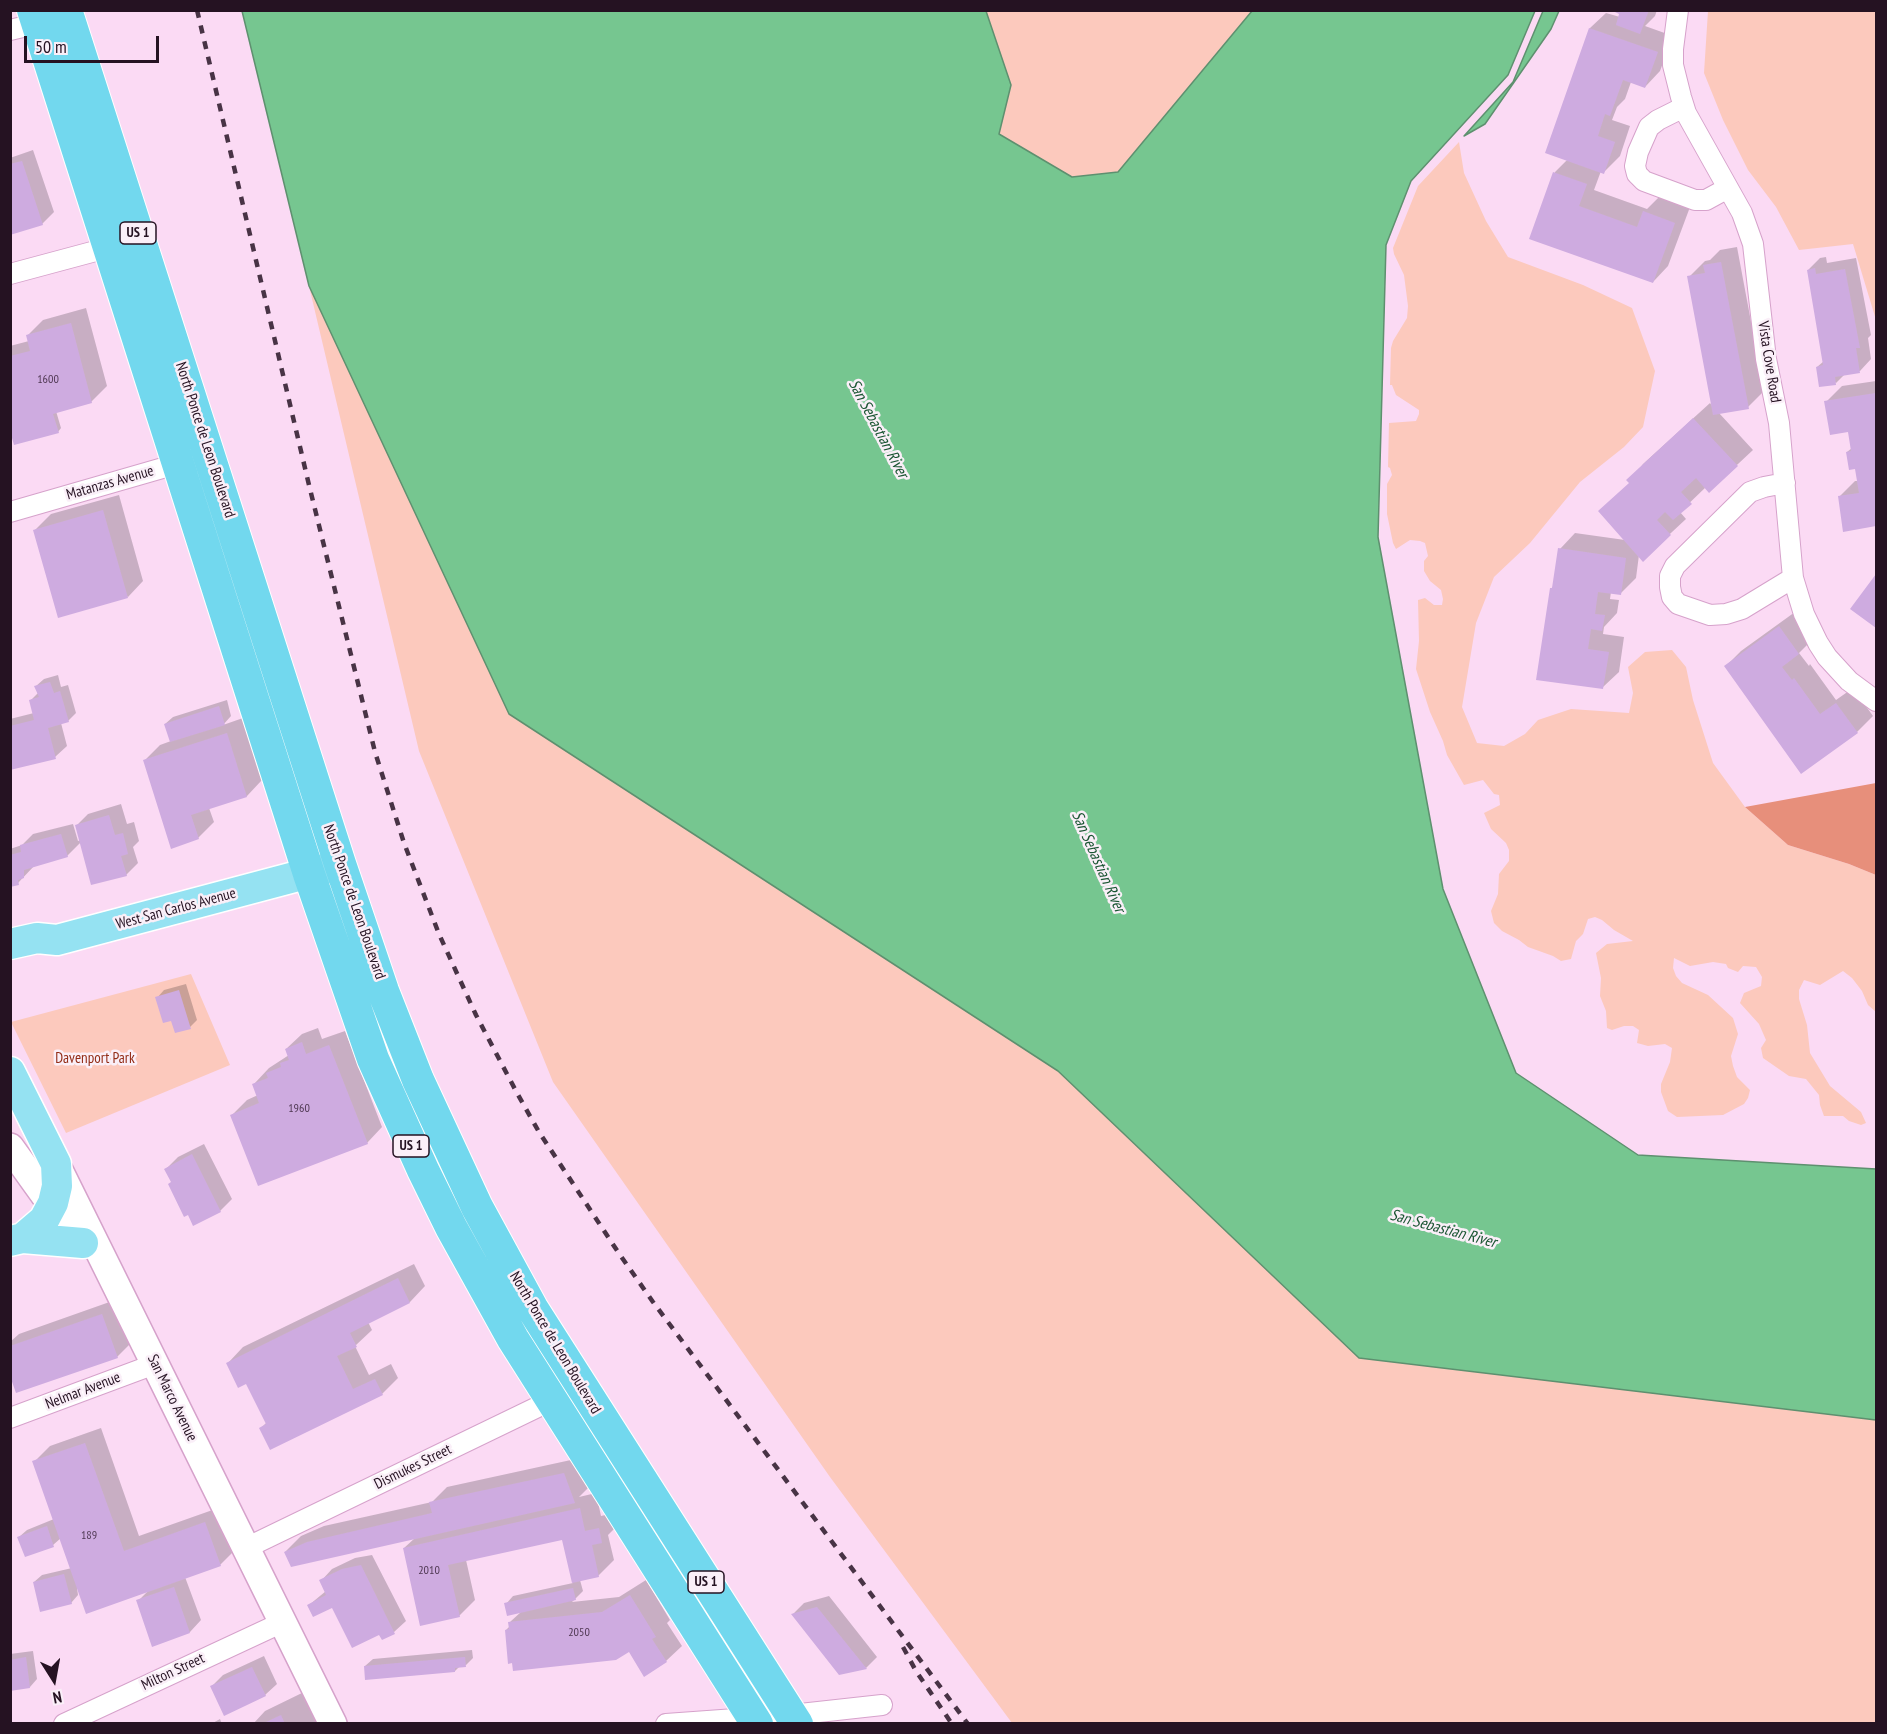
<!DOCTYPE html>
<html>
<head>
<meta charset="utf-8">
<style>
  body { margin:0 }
  #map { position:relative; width:1887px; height:1734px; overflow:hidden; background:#fbdaf4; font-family:"PT Sans Narrow",sans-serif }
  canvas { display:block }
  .frame { position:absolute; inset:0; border:12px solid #251222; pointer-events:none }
  .north { position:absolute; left:24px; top:1650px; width:60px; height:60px; -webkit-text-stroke:4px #faeff8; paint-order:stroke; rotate:169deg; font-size:16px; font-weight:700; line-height:24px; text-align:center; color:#251222 }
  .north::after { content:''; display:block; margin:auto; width:21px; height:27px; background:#251222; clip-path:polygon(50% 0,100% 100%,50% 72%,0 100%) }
  .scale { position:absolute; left:24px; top:36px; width:135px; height:27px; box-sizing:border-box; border:3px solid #251222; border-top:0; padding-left:8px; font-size:18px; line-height:21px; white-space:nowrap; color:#251222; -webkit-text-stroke:4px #faeff8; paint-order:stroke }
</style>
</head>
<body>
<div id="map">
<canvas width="1887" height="1734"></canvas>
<div class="frame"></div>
<div class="north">N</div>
<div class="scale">50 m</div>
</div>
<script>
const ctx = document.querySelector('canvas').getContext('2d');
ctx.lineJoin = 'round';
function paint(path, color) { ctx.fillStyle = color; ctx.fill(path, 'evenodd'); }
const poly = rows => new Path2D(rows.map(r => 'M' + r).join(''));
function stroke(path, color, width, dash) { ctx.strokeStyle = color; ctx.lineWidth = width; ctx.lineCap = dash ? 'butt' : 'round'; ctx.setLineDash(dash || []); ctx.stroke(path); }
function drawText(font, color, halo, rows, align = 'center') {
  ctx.font = font + ' "PT Sans Narrow",sans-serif'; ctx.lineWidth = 5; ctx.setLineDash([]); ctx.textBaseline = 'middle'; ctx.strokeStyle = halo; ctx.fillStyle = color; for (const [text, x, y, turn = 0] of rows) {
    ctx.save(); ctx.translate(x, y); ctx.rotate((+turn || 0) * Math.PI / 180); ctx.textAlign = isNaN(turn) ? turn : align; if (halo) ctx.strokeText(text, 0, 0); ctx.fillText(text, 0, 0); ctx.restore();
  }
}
const green = poly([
  [986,11,1252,11,1118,172,1072,177,999,134,1011,85],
  [1708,11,1876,11,1876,320,1853,244,1799,250,1776,207,1748,170,1723,120,1704,73],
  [1459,142,1464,173,1486,221,1508,257,1583,285,1632,308,1655,371,1643,427,1624,447,1580,482,1530,543,1494,577,1476,623,1462,707,1477,743,1504,746,1525,734,1538,720,1571,709,1629,713,1633,693,1628,667,1645,652,1672,650,1686,667,1693,700,1713,763,1745,807,1788,845,1849,864,1876,875,1876,1012,1868,1005,1862,991,1852,978,1843,971,1820,985,1804,980,1799,990,1799,999,1807,1025,1810,1053,1830,1086,1861,1112,1866,1123,1861,1125,1849,1121,1843,1116,1824,1116,1820,1105,1819,1095,1806,1079,1789,1076,1763,1058,1761,1048,1766,1040,1759,1024,1740,1003,1744,993,1761,986,1762,977,1756,967,1743,966,1738,972,1728,968,1726,964,1713,962,1690,966,1674,958,1673,968,1676,976,1682,983,1708,995,1733,1018,1738,1034,1731,1056,1733,1066,1737,1077,1750,1090,1748,1098,1744,1104,1723,1115,1677,1117,1668,1111,1661,1092,1661,1084,1670,1062,1672,1048,1665,1044,1648,1046,1637,1043,1639,1030,1633,1026,1624,1026,1612,1030,1607,1028,1606,1011,1600,996,1601,978,1596,953,1607,944,1633,941,1614,930,1602,920,1595,917,1588,919,1583,934,1576,941,1571,959,1561,961,1553,956,1528,947,1519,940,1502,931,1494,923,1491,911,1498,894,1499,874,1509,861,1509,850,1506,843,1491,829,1484,813,1500,805,1499,795,1494,794,1483,780,1464,785,1447,755,1443,741,1430,712,1416,669,1419,641,1418,600,1425,598,1434,605,1442,605,1443,599,1441,590,1430,581,1424,571,1424,561,1428,556,1425,543,1420,541,1410,540,1396,549,1393,543,1387,514,1387,484,1392,475,1390,468,1388,467,1389,423,1416,421,1419,414,1419,410,1396,395,1392,385,1390,385,1391,348,1393,341,1407,318,1408,306,1404,275,1394,254,1393,248,1418,186],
  [309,286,509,714,1058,1071,1359,1358,1876,1420,1876,1723,1012,1723,830,1477,553,1082,419,751],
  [191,974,230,1065,66,1133,11,1022]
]);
const forest = poly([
  [1876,783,1876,875,1849,864,1788,845,1745,807]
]);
const water = poly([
  [242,11,986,11,1011,85,999,134,1072,177,1118,172,1252,11,1535,11,1508,75,1411,181,1386,245,1378,537,1443,889,1516,1073,1638,1155,1876,1169,1876,1420,1359,1358,1058,1071,509,714,309,286,242,11],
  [1543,11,1559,11,1551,29,1485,124,1464,136,1513,82,1543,11]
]);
const shadow = poly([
  [1614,10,1657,10,1655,16,1645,26,1673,36,1660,71,1645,87,1631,82,1625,99,1617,107,1612,120,1630,126,1620,156,1604,172,1601,171,1594,190,1647,209,1660,196,1690,207,1668,266,1653,282,1531,238,1555,172,1568,159,1547,152,1590,28,1606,13,1620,17,1621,13],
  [33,150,54,212,42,224,10,234,10,158],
  [1737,247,1764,391,1748,407,1719,413,1753,450,1709,491,1706,487,1680,512,1686,519,1643,559,1639,555,1636,578,1620,594,1611,592,1610,599,1619,600,1617,613,1604,627,1603,634,1624,637,1619,672,1603,687,1551,589,1554,585,1560,549,1575,533,1625,540,1630,482,1643,464,1710,403,1713,407,1689,277,1705,261,1710,260,1720,250],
  [1826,257,1827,263,1856,258,1871,335,1868,338,1871,359,1860,371,1845,374,1836,383,1817,367,1824,361,1808,270,1820,258],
  [86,308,107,386,91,402,56,411,61,428,58,432,10,423,10,346,29,341,27,336,43,320],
  [1876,381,1876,525,1845,530,1839,497,1855,481,1858,481,1856,468,1847,452,1852,448,1849,430,1826,402,1842,386],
  [119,495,143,581,128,597,35,530,51,514],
  [1876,576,1876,626,1853,608],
  [1795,612,1814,638,1799,653,1809,666,1810,664,1836,700,1853,688,1873,716,1857,732,1801,772,1726,666,1741,651],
  [58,675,61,687,68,685,76,713,68,721,61,723,67,746,55,757,10,769,10,719,34,713,30,701,38,693,36,686,44,679],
  [227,700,231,716,223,725,243,718,262,780,247,796,209,808,214,822,198,838,145,760,160,745,171,741,165,724,173,717],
  [121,804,127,824,134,822,139,841,133,847,138,863,126,875,81,842,67,856,35,865,18,883,10,886,10,849,22,845,33,834,73,824,78,841,81,840,77,825,88,814],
  [186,984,197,1020,190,1027,157,998,164,990],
  [318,1028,322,1039,345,1031,382,1127,367,1143,232,1115,247,1100,258,1095,254,1084,269,1068,289,1055,286,1049,302,1034],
  [204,1144,232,1199,220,1211,193,1224,166,1169,178,1157],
  [414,1264,425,1286,410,1302,368,1322,372,1330,355,1346,369,1375,391,1364,398,1378,382,1394,261,1428,267,1422,247,1382,228,1363,243,1347],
  [118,1299,133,1341,117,1357,10,1371,10,1342,19,1334],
  [101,1428,139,1536,221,1507,236,1549,220,1565,185,1577,201,1620,190,1632,153,1645,138,1601,149,1590,79,1588,77,1588,78,1595,71,1603,34,1582,42,1575,72,1568,61,1538,53,1545,19,1537,27,1530,54,1519,34,1462,50,1446],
  [580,1458,590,1486,579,1497,596,1493,601,1516,614,1513,617,1526,608,1535,614,1560,598,1576,580,1580,583,1591,572,1602,619,1597,646,1580,670,1620,667,1623,682,1646,666,1661,629,1650,506,1630,510,1626,510,1622,522,1611,506,1604,513,1596,573,1583,563,1538,466,1560,475,1600,459,1616,404,1548,415,1538,285,1552,301,1536,324,1526,432,1502,447,1487],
  [372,1555,406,1621,394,1632,382,1638,379,1633,332,1606,309,1605,326,1591,321,1581,332,1569,355,1558],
  [829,1596,877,1657,866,1668,793,1614,804,1603],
  [472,1650,473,1658,466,1665,460,1666,455,1671,365,1666,373,1659],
  [33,1651,37,1679,30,1687,10,1690,10,1654],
  [264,1656,277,1684,265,1695,211,1687,223,1675],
  [304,1692,318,1719,314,1724,253,1724,265,1711],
  [220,1719,222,1724,211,1724]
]);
const building = poly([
  [1611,10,1649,10,1640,34,1616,25,1619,14],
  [1589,28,1658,52,1645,88,1623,80,1610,116,1605,114,1598,136,1615,142,1604,174,1545,153],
  [22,161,43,225,10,235,10,164],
  [1553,172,1587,184,1579,206,1637,227,1643,211,1675,223,1653,283,1529,239],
  [1721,262,1749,409,1713,415,1687,276,1705,273,1703,265],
  [1815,268,1816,274,1845,269,1860,348,1856,348,1860,373,1835,377,1836,385,1819,387,1816,367,1823,365,1807,270],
  [71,323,92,403,53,414,59,433,14,445,10,431,10,356,30,351,26,335],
  [1876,393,1876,526,1843,532,1838,496,1859,493,1855,469,1849,470,1846,452,1851,451,1848,432,1830,435,1824,401],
  [1693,418,1738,466,1709,493,1696,478,1681,492,1692,504,1673,520,1665,512,1657,520,1671,535,1643,562,1598,511,1629,483,1626,480],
  [103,510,128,598,58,618,33,530],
  [1558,548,1626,558,1621,595,1598,592,1595,614,1605,615,1602,631,1591,629,1588,649,1609,652,1603,689,1536,680,1550,588,1552,588],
  [1876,574,1876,628,1850,609],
  [1779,626,1799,654,1782,667,1792,680,1794,678,1820,714,1836,703,1858,733,1801,774,1724,666],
  [50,682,54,693,60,691,69,722,48,728,56,759,10,770,10,726,34,720,29,700,39,697,34,686],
  [219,706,225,725,170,742,164,724],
  [227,733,247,797,191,815,199,839,171,849,143,760],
  [109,815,115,835,123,833,128,854,121,856,127,876,91,885,75,825],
  [61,834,68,857,24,870,24,878,18,880,19,885,10,887,10,855,21,852,20,845],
  [179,990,191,1029,175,1033,171,1021,163,1023,155,997],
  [302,1042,306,1054,329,1045,368,1144,258,1186,230,1115,259,1103,252,1084,268,1078,266,1073,281,1067,280,1063,289,1060,285,1049],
  [192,1154,221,1212,193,1226,188,1215,184,1217,168,1184,171,1182,164,1169],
  [398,1278,410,1303,350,1333,357,1347,337,1356,353,1389,375,1379,383,1395,270,1450,259,1428,266,1424,246,1384,238,1388,226,1363],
  [102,1314,118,1358,16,1393,10,1376,10,1346],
  [85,1443,124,1551,205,1522,221,1566,86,1614,32,1461],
  [564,1473,575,1503,291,1567,284,1552,307,1542,432,1513,429,1502],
  [580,1508,585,1531,599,1528,602,1543,592,1545,599,1577,572,1583,562,1540,448,1565,460,1617,420,1626,403,1548],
  [47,1526,54,1547,25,1557,17,1537],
  [361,1565,395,1634,382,1640,379,1635,352,1648,332,1608,313,1617,307,1605,326,1595,319,1580,342,1569],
  [64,1574,72,1604,40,1612,33,1582],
  [174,1587,190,1633,152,1647,136,1600],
  [573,1588,576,1600,507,1616,504,1603],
  [630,1595,656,1637,652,1639,667,1662,644,1677,629,1652,616,1660,513,1671,512,1663,508,1664,505,1630,509,1629,508,1622,602,1612],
  [817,1607,867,1669,839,1675,791,1614],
  [26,1657,30,1688,10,1691,10,1660],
  [465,1657,466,1667,455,1668,455,1672,365,1680,364,1666],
  [252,1667,266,1696,224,1716,210,1686],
  [281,1715,285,1724,262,1724]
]);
const minor = poly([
  [1678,10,1673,49,1673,65,1681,97,1686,113,1742,213,1753,244,1766,359,1779,423,1793,578,1804,614,1818,643,1827,657,1849,681,1876,701],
  [10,30,48,21],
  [1684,107,1658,120,1649,127,1638,152,1635,166,1637,174,1644,181,1695,200,1706,200,1728,188],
  [10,274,118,245],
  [1785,483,1764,487,1750,492,1675,566,1670,576,1670,587,1672,597,1678,604,1710,615,1726,614,1742,609,1793,578],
  [10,512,187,461],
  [10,1418,155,1364],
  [246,1548,581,1386],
  [64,1724,283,1622],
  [666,1724,791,1715,882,1705]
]);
const secondary = poly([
  [10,1147,61,1218],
  [56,1164,333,1724]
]);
const primary = poly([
  [10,944,37,938,57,940,332,867],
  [10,1072,56,1164,57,1186,53,1203,44,1220,23,1238,10,1241],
  [23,1238,83,1243]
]);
const trunk = poly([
  [33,10,309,874,373,1059,423,1170,451,1227,513,1339,757,1724],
  [66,10,340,864,383,991,418,1080,477,1207,532,1308,797,1724]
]);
const rail = poly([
  [197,10,309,485,375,752,404,843,439,934,476,1015,517,1093,539,1132,618,1252,653,1302,968,1724],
  [903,1647,916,1671,952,1724]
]);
const numberNames = [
  ["1600",48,380],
  ["1960",299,1109],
  ["189",89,1536],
  ["2010",429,1571],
  ["2050",579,1633]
];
const shields = [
  [138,233,36],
  [411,1146,36],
  [706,1582,36]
];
const shieldNames = [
  ["US 1",138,233],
  ["US 1",411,1146],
  ["US 1",706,1582]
];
const streetNames = [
  ["Vista Cove Road",1769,362,81],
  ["North Ponce de Leon Boulevard",205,440,72],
  ["Matanzas Avenue",110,483,-16],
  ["North Ponce de Leon Boulevard",354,902,71],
  ["West San Carlos Avenue",176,909,-15],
  ["North Ponce de Leon Boulevard",555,1343,59],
  ["Nelmar Avenue",83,1391,-21],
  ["San Marco Avenue",172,1398,64],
  ["Dismukes Street",413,1467,-26],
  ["Milton Street",173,1672,-25]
];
const parkNames = [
  ["Davenport Park",95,1059]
];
const waterNames = [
  ["San Sebastian River",878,429,62],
  ["San Sebastian River",1098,862,66],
  ["San Sebastian River",1443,1229,15]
];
paint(green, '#fcc9bd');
paint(forest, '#e78f7b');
paint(water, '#76c690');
stroke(water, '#5e906f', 1.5);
paint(shadow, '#0003');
paint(building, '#ceabe0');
stroke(minor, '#d6a2cb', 22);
stroke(secondary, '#d6a2cb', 30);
stroke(primary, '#fff', 33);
stroke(trunk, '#fff', 34);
stroke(minor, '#fff', 20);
stroke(secondary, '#fff', 27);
stroke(primary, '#95e2f2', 30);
stroke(trunk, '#72d8ee', 32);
stroke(rail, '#483345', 4.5, [8, 8]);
drawText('12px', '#4f3852', null, numberNames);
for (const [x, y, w] of shields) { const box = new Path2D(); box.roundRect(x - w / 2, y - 11, w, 22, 4.5); ctx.fillStyle = '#faeff8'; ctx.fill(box); stroke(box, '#251222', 1.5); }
drawText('bold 14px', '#251222', null, shieldNames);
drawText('15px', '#251222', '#faeff8', streetNames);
drawText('15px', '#932d17', '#faeff8', parkNames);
drawText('italic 16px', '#1b5633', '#faeff8', waterNames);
</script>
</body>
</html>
